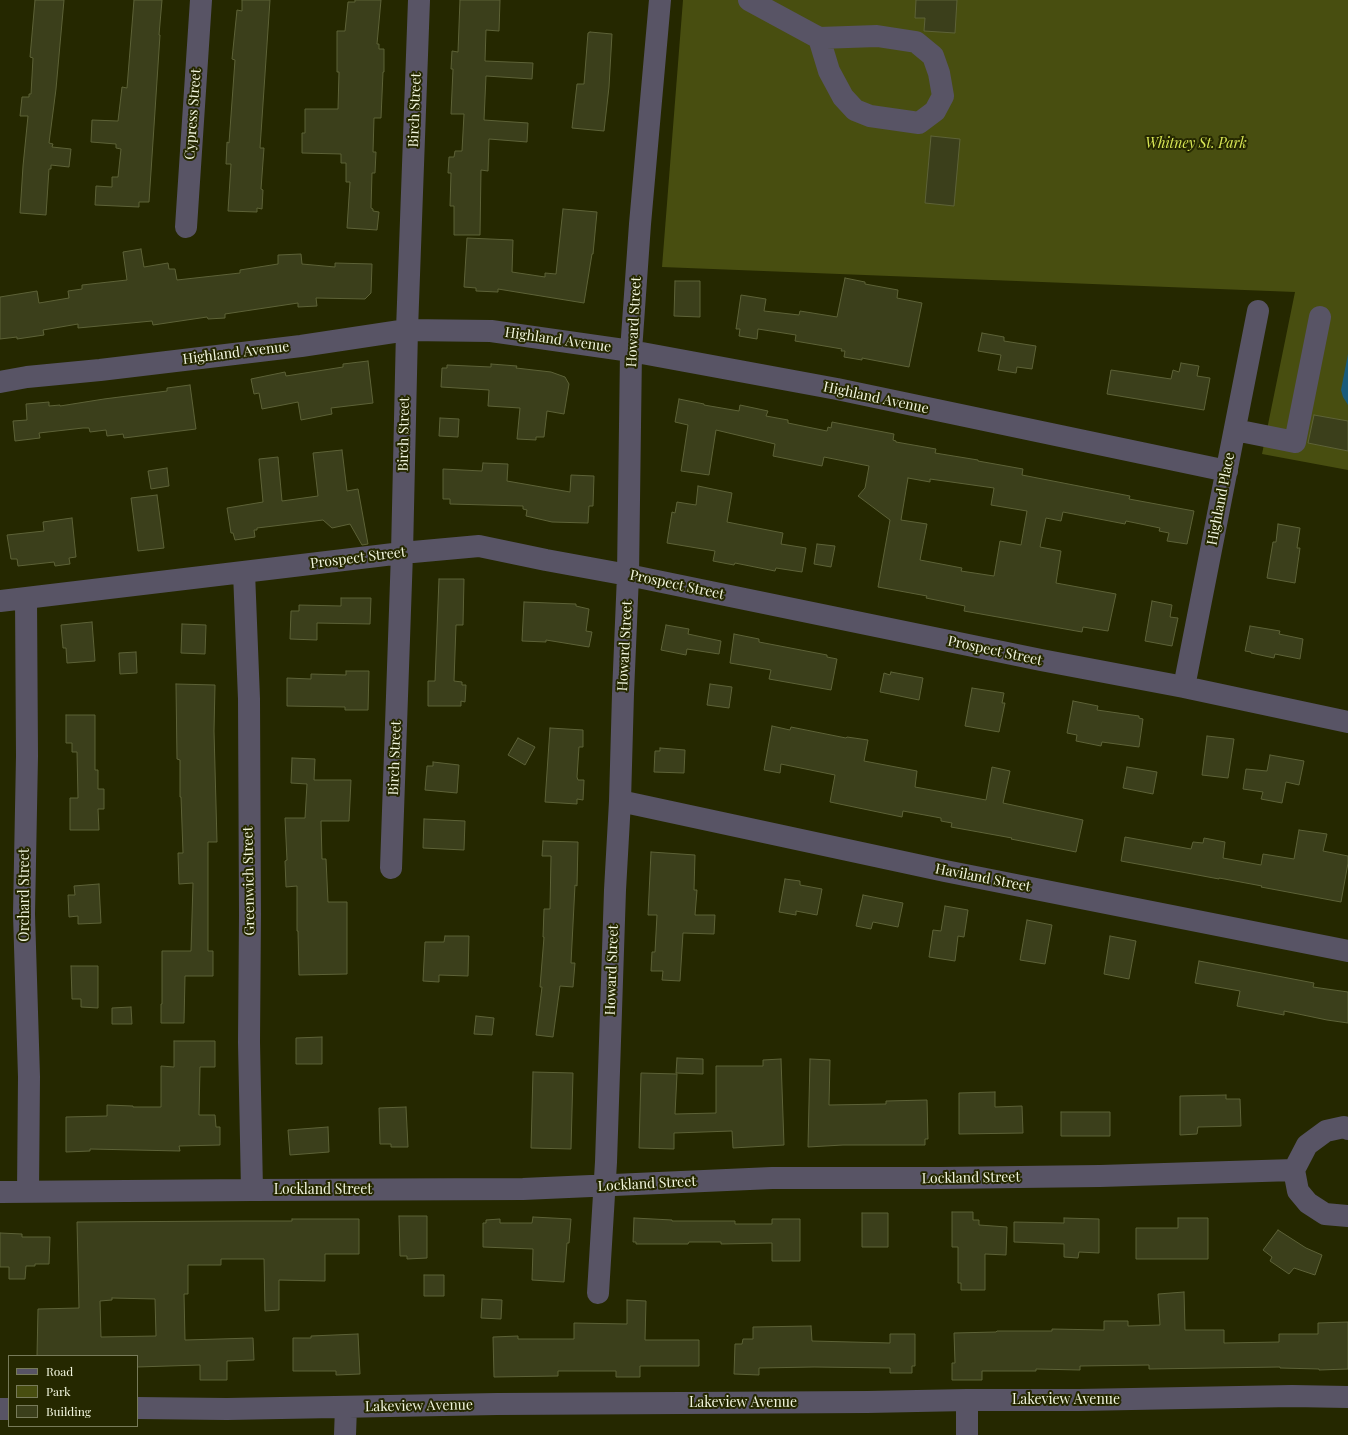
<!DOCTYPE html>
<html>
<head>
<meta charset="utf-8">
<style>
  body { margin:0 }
  #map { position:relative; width:1348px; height:1435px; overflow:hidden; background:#252800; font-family:"Playfair Display",serif }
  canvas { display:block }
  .legend { position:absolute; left:8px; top:1355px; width:130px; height:72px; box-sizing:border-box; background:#252800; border:1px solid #777a59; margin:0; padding:5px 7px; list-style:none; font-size:12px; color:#f2f6de }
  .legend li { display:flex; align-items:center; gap:8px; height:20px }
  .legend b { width:20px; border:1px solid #777a59 }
</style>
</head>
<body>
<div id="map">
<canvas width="1348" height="1435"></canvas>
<ul class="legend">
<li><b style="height:5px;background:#585465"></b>Road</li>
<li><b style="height:11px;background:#484e10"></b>Park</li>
<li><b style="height:11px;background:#3b3f1b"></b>Building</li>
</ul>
</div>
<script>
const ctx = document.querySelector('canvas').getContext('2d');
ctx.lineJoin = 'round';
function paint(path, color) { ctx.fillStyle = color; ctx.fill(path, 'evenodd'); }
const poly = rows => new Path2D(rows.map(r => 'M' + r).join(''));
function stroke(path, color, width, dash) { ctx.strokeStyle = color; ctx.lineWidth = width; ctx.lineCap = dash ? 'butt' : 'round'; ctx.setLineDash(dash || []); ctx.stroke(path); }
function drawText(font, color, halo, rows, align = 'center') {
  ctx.font = font + ' "Playfair Display",serif'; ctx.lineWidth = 4; ctx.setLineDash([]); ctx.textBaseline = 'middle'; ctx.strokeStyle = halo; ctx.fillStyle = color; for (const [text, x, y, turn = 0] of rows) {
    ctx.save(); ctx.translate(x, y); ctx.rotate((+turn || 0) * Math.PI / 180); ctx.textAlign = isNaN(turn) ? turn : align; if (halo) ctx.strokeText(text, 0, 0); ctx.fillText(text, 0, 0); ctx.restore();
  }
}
const green = poly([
  [683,0,1348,0,1348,470,1262,454,1295,292,662,267]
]);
const water = poly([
  [1348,354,1348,405,1343,397,1341,390]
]);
const building = poly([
  [35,0,64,0,56,89,49,143,53,144,52,147,71,149,69,167,51,165,51,169,49,169,46,215,20,213,23,166,28,116,20,116,22,97,29,97,29,94,31,94,33,58,30,57,35,0],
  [134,0,162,0,159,35,160,35,149,202,139,202,139,207,95,205,96,186,112,187,112,177,118,177,121,149,116,148,116,144,91,142,92,120,118,121,122,87,127,88,134,0],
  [242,0,270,0,260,148,264,148,261,189,263,190,262,209,257,208,257,212,228,211,231,164,226,164,227,142,229,143,235,60,232,59,237,10,242,11,242,0],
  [355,0,381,0,377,44,379,44,379,49,384,49,384,72,383,72,381,118,374,118,373,152,376,152,375,173,372,173,371,208,373,209,373,211,379,212,377,230,347,228,350,182,346,182,346,163,341,163,341,154,302,153,302,133,305,133,305,109,338,109,339,72,337,72,337,31,345,31,348,2,355,2,355,0],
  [460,0,500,0,499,31,486,30,485,61,533,63,532,79,486,76,484,120,528,123,527,142,489,139,488,171,481,170,480,235,454,235,454,206,450,206,451,173,448,173,449,157,454,157,455,151,462,151,464,114,451,114,453,69,451,69,452,51,458,52,460,0],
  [916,0,957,0,955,33,924,31,925,18,915,18,916,0],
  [590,32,612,34,609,87,604,131,572,128,577,84,584,84,588,33,590,32],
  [931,136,960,139,954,206,925,203,931,136],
  [563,209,597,212,593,254,592,254,584,303,498,289,498,292,476,291,476,288,464,287,467,238,513,240,512,272,545,277,545,273,556,274,563,209],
  [141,249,144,267,168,263,169,269,175,269,177,280,240,273,240,270,278,264,278,255,301,254,302,264,335,267,335,263,372,264,371,293,365,299,316,298,317,306,298,307,298,303,225,314,225,318,208,319,207,317,153,325,152,321,78,328,78,324,43,330,44,335,17,339,17,337,0,339,0,297,37,291,39,303,69,298,68,291,82,289,82,285,127,280,123,252,141,249],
  [845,278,865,282,865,284,898,290,897,298,922,303,909,367,862,358,862,360,844,357,845,351,841,351,842,349,795,341,796,335,758,329,757,339,739,336,740,329,736,329,741,295,766,299,764,311,799,315,800,311,837,317,845,278],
  [675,281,700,281,700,317,674,316,675,281],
  [982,333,1004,337,1004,341,1036,346,1032,369,1017,367,1016,373,998,370,1001,355,978,351,982,333],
  [368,361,373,403,331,408,332,414,301,420,298,402,262,409,259,393,254,394,251,379,285,372,286,376,343,367,343,364,368,361],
  [1181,363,1199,366,1197,376,1210,378,1204,410,1107,394,1111,370,1171,379,1173,370,1179,372,1181,363],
  [491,364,517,366,516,368,551,372,565,377,569,384,564,414,547,411,544,437,536,437,536,440,517,439,520,408,488,406,489,390,441,387,442,368,447,368,447,365,491,367,491,364],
  [190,385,196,429,124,438,123,434,107,436,106,430,90,432,89,428,83,428,39,433,40,438,15,441,13,421,27,420,26,404,49,402,49,406,60,405,60,406,104,399,167,391,167,388,190,385],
  [679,399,704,404,704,405,739,411,740,405,768,411,766,416,788,420,788,423,827,431,828,427,831,428,832,422,894,434,893,440,896,441,896,442,936,449,935,453,978,460,978,461,1023,469,1022,475,1130,496,1129,499,1194,511,1187,544,1167,541,1169,533,1159,531,1160,528,1126,521,1125,524,1063,512,1061,521,1046,518,1040,547,1061,551,1056,583,1116,594,1108,631,1083,627,1082,632,964,611,965,606,926,598,927,596,878,587,890,520,858,496,865,488,869,466,824,457,822,466,773,456,775,444,716,430,709,475,681,471,688,425,675,422,679,399],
  [908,478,930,482,930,479,994,488,991,505,1027,511,1021,545,1000,541,994,576,961,571,962,568,920,560,927,524,901,520,908,478],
  [1314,415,1348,421,1348,451,1308,443,1314,415],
  [440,418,459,419,458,437,439,436,440,418],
  [342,450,347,491,358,489,368,544,362,545,350,524,332,528,323,520,257,528,257,530,254,530,255,537,235,540,233,533,231,533,227,508,263,502,259,459,278,457,282,501,318,496,313,453,342,450],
  [483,463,508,464,507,481,570,492,571,475,594,476,593,506,589,506,588,523,552,522,526,516,527,510,523,509,523,506,450,504,450,499,443,499,443,469,482,471,483,463],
  [167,468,169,486,151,489,148,471,167,468],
  [698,486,732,493,727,522,783,533,781,544,806,548,802,572,776,568,775,571,735,563,734,565,713,561,715,551,667,543,672,512,675,513,677,502,696,505,698,486],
  [157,495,164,548,138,551,131,498,157,495],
  [72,518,76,557,69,558,70,564,55,566,54,562,18,566,17,559,11,559,7,535,44,531,43,522,72,518],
  [1278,524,1300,528,1297,548,1300,548,1295,583,1267,578,1273,542,1276,542,1278,524],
  [817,544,835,546,831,567,814,564,817,544],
  [439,579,464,579,463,625,456,625,454,681,462,682,462,685,466,685,465,702,461,701,461,706,428,706,428,681,435,681,439,579],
  [341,598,371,598,370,624,317,623,317,640,290,639,291,611,299,611,299,605,341,606,341,598],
  [1152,601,1172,605,1170,617,1178,618,1172,646,1145,641,1152,601],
  [524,602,576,604,576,606,589,609,586,631,592,632,589,647,546,640,546,642,522,641,524,602],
  [92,622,95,661,67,663,66,648,63,648,61,625,92,622],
  [182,624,206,625,205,654,181,653,182,624],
  [666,625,689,629,688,634,721,641,719,654,687,649,686,655,661,650,666,625],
  [1250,626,1280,631,1279,634,1303,639,1300,659,1275,654,1274,658,1251,653,1251,652,1245,651,1250,626],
  [734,634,759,639,759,642,827,655,827,657,837,659,831,690,769,679,771,670,730,663,734,634],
  [136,652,137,673,120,674,119,653,136,652],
  [346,671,369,671,368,710,345,710,345,707,287,706,287,678,311,679,311,674,346,675,346,671],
  [891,672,923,678,919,700,880,692,884,673,890,675,891,672],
  [176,684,215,685,214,731,217,842,208,842,208,951,213,951,213,976,185,976,184,1023,161,1023,161,1004,162,1004,162,951,191,951,193,883,179,884,178,853,183,853,181,797,180,797,180,760,177,759,176,684],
  [710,684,732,687,729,708,707,705,710,684],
  [972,688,1004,693,1002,703,1005,703,999,732,965,726,972,688],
  [1073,701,1098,706,1097,710,1139,716,1139,718,1143,719,1139,747,1102,742,1101,746,1076,741,1077,735,1067,733,1073,701],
  [66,715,95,715,95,770,98,770,98,789,104,789,104,809,98,809,99,830,70,830,70,798,78,798,77,752,72,752,72,743,66,743,66,715],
  [772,726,790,730,791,727,846,738,847,737,868,740,864,761,917,771,915,787,986,800,992,767,1010,771,1003,803,1083,820,1076,852,1011,839,1012,838,951,827,952,823,941,821,941,818,903,811,902,817,830,802,835,775,781,764,780,773,764,770,772,726],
  [550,728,583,730,583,747,579,747,577,777,578,780,584,780,583,800,577,799,577,804,545,802,550,728],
  [1207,736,1234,739,1228,778,1202,775,1207,736],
  [518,738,535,747,525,765,508,755,518,738],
  [660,748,685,750,684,773,654,772,655,751,660,751,660,748],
  [1270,755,1304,761,1299,785,1286,782,1282,803,1261,799,1263,792,1243,789,1246,769,1267,771,1270,755],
  [292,758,315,759,314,780,351,780,349,821,321,821,322,859,326,859,328,902,347,902,347,974,299,975,298,931,297,931,297,886,286,887,285,861,287,860,285,818,305,818,307,784,291,783,292,758],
  [433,762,459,765,457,793,425,790,427,766,433,766,433,762],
  [1127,767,1157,772,1153,794,1123,788,1127,767],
  [424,819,465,821,464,850,423,848,424,819],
  [1299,830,1327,834,1323,851,1348,856,1348,863,1341,902,1261,887,1262,886,1219,878,1219,879,1187,873,1121,861,1125,837,1191,849,1193,842,1203,843,1204,838,1225,842,1223,858,1261,865,1263,854,1294,859,1299,830],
  [543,841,578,842,577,886,575,885,571,963,575,963,573,987,560,986,553,1037,536,1035,542,987,540,987,544,937,543,937,544,909,550,909,551,856,542,856,543,841],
  [651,852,695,855,694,890,697,890,695,915,715,915,714,934,683,933,680,981,662,980,663,971,651,971,652,952,655,952,657,915,648,915,651,852],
  [785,879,800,881,800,885,822,889,817,915,796,911,796,915,779,912,785,879],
  [99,884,101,923,78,924,78,916,69,917,68,895,75,895,74,886,99,884],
  [863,895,903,903,898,927,873,922,871,929,856,926,863,895],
  [945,906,968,910,964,937,958,936,955,961,929,957,933,930,941,931,945,906],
  [1027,920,1052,925,1045,964,1020,960,1027,920],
  [445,936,469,936,468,976,439,975,439,982,423,981,425,942,444,942,445,936],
  [1110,936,1136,941,1129,979,1104,974,1110,936],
  [1199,961,1314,983,1313,987,1348,992,1348,1023,1327,1020,1284,1011,1284,1015,1237,1006,1240,991,1195,983,1199,961],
  [71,966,98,966,98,1008,81,1007,81,999,72,999,71,966],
  [131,1007,132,1024,112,1024,112,1008,131,1007],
  [476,1016,494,1018,492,1035,474,1034,476,1016],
  [322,1037,322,1064,296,1064,296,1038,322,1037],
  [174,1041,215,1041,215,1067,200,1067,199,1115,215,1115,216,1127,220,1127,220,1145,179,1146,180,1151,90,1149,90,1151,66,1152,66,1117,107,1116,107,1105,133,1106,133,1107,161,1107,161,1066,174,1067,174,1041],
  [677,1058,703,1059,703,1074,676,1073,677,1058],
  [781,1059,784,1145,733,1148,732,1131,674,1133,674,1149,639,1148,641,1073,677,1074,675,1114,716,1113,716,1066,763,1066,763,1060,781,1059],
  [810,1059,830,1060,829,1105,886,1104,886,1101,927,1100,928,1139,925,1139,925,1145,843,1145,808,1147,810,1059],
  [533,1072,573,1073,571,1149,531,1148,533,1072],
  [995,1092,995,1107,1022,1106,1023,1133,959,1134,959,1093,995,1092],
  [1226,1095,1226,1099,1240,1099,1241,1126,1198,1127,1197,1134,1180,1135,1180,1096,1226,1095],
  [406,1107,408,1147,391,1147,391,1144,380,1144,379,1108,406,1107],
  [1061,1112,1110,1112,1110,1136,1061,1136,1061,1112],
  [328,1127,329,1152,290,1155,288,1130,328,1127],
  [952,1212,973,1212,973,1220,979,1220,979,1225,1007,1227,1006,1255,985,1254,985,1290,961,1290,961,1283,958,1283,958,1247,952,1247,952,1212],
  [862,1213,888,1213,888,1247,862,1247,862,1213],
  [399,1216,427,1216,427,1258,407,1259,407,1256,400,1256,399,1216],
  [533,1217,571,1219,569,1243,567,1243,564,1282,532,1280,533,1249,483,1247,483,1223,486,1223,486,1220,500,1219,500,1223,532,1223,533,1217],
  [634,1218,672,1220,672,1221,735,1221,735,1224,772,1224,772,1219,800,1219,800,1261,772,1261,772,1243,721,1244,721,1242,689,1242,688,1244,636,1244,636,1242,633,1242,634,1218],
  [1064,1218,1099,1219,1099,1253,1079,1252,1078,1258,1064,1257,1064,1244,1014,1242,1014,1222,1064,1223,1064,1218],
  [1178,1218,1208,1218,1208,1259,1136,1259,1136,1228,1178,1228,1178,1218],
  [292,1219,359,1219,359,1254,325,1254,325,1281,279,1280,279,1310,265,1311,264,1259,221,1259,221,1265,188,1265,188,1294,184,1294,185,1340,253,1338,254,1360,227,1361,227,1380,200,1380,200,1365,137,1367,137,1356,37,1356,38,1309,79,1308,77,1222,243,1221,292,1221,292,1219],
  [112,1298,155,1299,156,1336,101,1337,100,1301,112,1300,112,1298],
  [1278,1230,1306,1248,1322,1255,1315,1275,1294,1268,1289,1274,1270,1261,1272,1257,1263,1250,1278,1230],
  [0,1233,22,1234,22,1237,50,1237,49,1264,35,1264,35,1266,26,1266,25,1279,9,1279,9,1267,0,1267,0,1233],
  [424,1275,444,1275,444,1296,424,1296,424,1275],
  [1184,1292,1185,1330,1224,1330,1224,1343,1279,1342,1279,1334,1318,1334,1318,1323,1348,1322,1348,1369,1319,1370,1319,1369,1280,1368,1280,1367,1149,1369,1149,1365,1080,1366,1080,1370,1036,1369,1036,1371,982,1371,982,1380,952,1380,952,1363,955,1363,954,1333,996,1332,997,1331,1052,1331,1052,1329,1104,1330,1104,1321,1128,1321,1128,1326,1160,1325,1158,1294,1184,1292],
  [482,1299,502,1300,501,1319,481,1318,482,1299],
  [627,1300,646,1301,645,1340,699,1340,699,1366,640,1366,640,1377,616,1377,616,1371,558,1371,558,1376,494,1377,493,1337,518,1336,518,1339,574,1339,574,1323,627,1324,627,1300],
  [811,1326,812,1341,890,1343,890,1334,915,1334,915,1366,912,1366,912,1373,890,1373,890,1368,814,1367,759,1368,759,1375,734,1374,735,1344,742,1344,743,1339,753,1339,753,1327,811,1326],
  [358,1334,360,1374,336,1375,336,1371,293,1371,293,1338,311,1338,311,1336,358,1334]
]);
const minor = poly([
  [749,0,819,38,877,36,916,42,933,56,939,73,943,96,935,111,919,123,870,116,855,110,843,97,829,71,819,38],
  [186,227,201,0],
  [0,382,27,377,100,370,301,346,407,330,491,331,631,351,837,389,1227,471],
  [1235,430,1295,442,1320,317],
  [244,572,249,699,250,915,249,1042,252,1190],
  [26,599,27,756,24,914,29,1077,28,1192],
  [0,601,402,553,479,546,546,560,628,575,1041,660,1184,687,1348,722],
  [1184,687,1258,311],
  [620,801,945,871,1348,951],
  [391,868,402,553,407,330,419,0],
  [1348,1129,1344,1127,1326,1131,1307,1145,1294,1170,1298,1191,1308,1203,1325,1214,1348,1216],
  [0,1192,252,1190,523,1189,772,1178,939,1178,1100,1176,1294,1170],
  [598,1293,606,1162,615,890,620,801,623,694,628,575,631,351,640,224,660,0],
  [137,1408,227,1409,497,1404,867,1402,967,1400,1079,1400,1292,1396,1348,1397],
  [0,1409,9,1409],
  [345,1435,346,1407],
  [967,1435,967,1400]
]);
const streetNames = [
  ["Birch Street",415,110,-88],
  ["Cypress Street",193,114,-86],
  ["Howard Street",634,322,-87],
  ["Highland Avenue",558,340,8],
  ["Highland Avenue",236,353,-7],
  ["Highland Avenue",876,398,12],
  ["Birch Street",404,434,-89],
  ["Highland Place",1221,499,-79],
  ["Prospect Street",358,558,-7],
  ["Prospect Street",677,585,12],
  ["Howard Street",625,646,-87],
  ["Prospect Street",995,651,12],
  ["Birch Street",395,758,-88],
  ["Haviland Street",983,878,11],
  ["Greenwich Street",249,881,-91],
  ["Orchard Street",25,895,-90],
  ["Howard Street",612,970,-88],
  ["Lockland Street",971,1178,-1],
  ["Lockland Street",647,1184,-3],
  ["Lockland Street",323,1190],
  ["Lakeview Avenue",1066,1400],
  ["Lakeview Avenue",743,1403],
  ["Lakeview Avenue",419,1406,-1]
];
const parkNames = [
  ["Whitney St. Park",1196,144]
];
paint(green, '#484e10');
paint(water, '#195c7c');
paint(building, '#3b3f1b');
stroke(building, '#5d6237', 1);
stroke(minor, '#585465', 22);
drawText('14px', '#f2f6de', '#252800', streetNames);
drawText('italic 14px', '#dae855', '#252800', parkNames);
</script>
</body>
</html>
